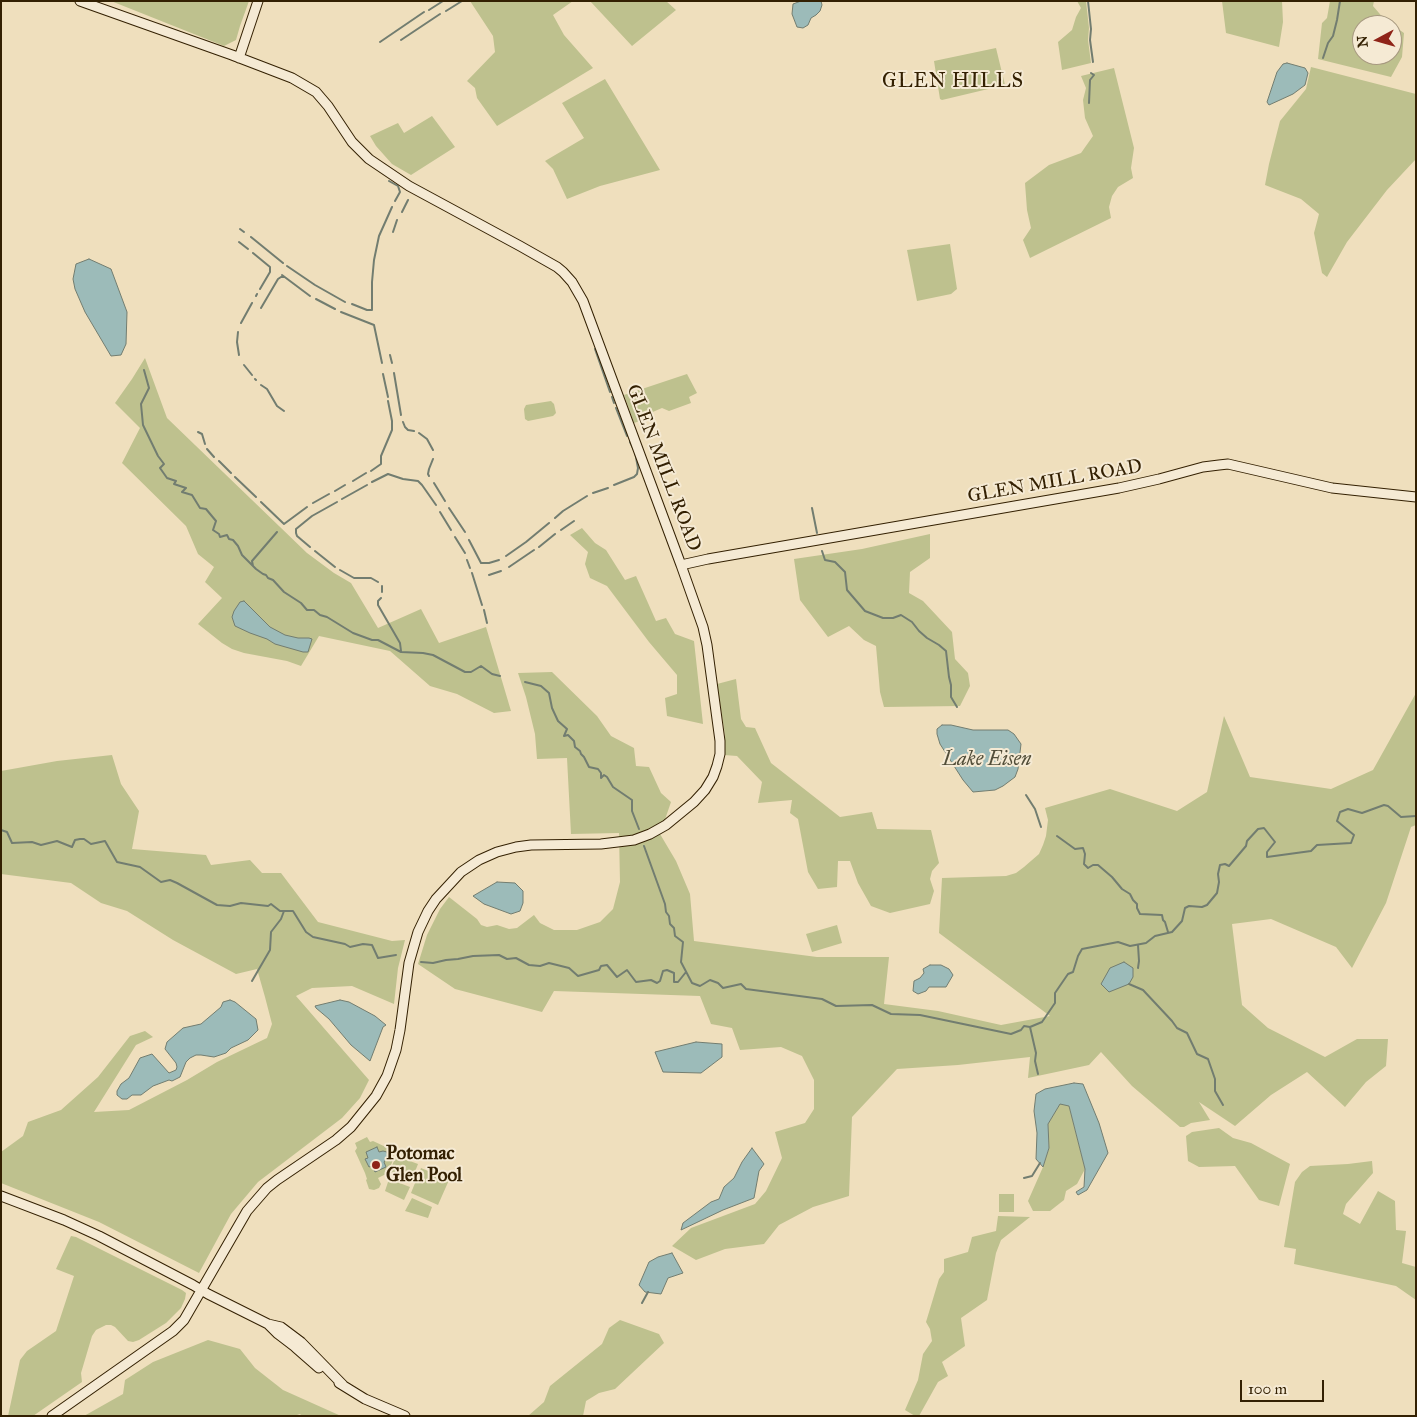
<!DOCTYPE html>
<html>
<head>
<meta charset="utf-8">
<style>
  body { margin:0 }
  #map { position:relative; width:1417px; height:1417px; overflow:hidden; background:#efdfbd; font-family:"IM FELL Great Primer",serif }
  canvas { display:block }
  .frame { position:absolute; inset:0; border:2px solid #332002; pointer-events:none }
  .north { position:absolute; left:1352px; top:15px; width:50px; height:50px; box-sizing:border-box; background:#f5ead4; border:1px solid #a79980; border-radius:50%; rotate:264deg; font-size:14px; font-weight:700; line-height:20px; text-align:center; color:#332002 }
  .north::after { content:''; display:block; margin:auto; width:18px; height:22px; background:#8f2418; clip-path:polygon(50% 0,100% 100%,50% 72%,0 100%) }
  .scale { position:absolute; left:1240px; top:1380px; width:84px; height:22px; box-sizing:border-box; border:2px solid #332002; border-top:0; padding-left:6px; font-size:15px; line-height:18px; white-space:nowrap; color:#332002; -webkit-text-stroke:4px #f5ead4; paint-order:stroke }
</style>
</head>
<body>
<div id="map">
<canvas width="1417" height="1417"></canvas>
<div class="frame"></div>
<div class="north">N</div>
<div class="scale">100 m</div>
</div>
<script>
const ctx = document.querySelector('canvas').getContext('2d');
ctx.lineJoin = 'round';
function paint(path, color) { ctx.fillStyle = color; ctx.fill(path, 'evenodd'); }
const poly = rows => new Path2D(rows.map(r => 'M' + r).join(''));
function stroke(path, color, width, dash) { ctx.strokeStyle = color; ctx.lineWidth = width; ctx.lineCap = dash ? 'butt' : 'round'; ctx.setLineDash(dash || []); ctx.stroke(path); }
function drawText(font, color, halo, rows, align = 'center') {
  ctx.font = font + ' "IM FELL Great Primer",serif'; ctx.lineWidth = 4; ctx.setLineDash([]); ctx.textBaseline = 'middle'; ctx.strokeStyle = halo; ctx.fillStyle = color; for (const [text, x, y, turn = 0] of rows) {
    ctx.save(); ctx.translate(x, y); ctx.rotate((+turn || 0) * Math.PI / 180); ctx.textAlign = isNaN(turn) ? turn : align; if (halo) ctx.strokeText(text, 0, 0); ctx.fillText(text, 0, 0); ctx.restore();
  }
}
const green = poly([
  [111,1,249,1,240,26,236,40,224,46],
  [470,1,573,1,553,15,564,35,593,68,497,126,477,98,475,88,467,81,495,52,493,36],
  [590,1,666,1,676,10,632,46],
  [1077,1,1086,1,1089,28,1088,40,1091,63,1062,70,1058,42,1072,30,1076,17,1081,8],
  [1222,1,1282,1,1283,22,1279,47,1226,33],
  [1330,1,1374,1,1373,6,1385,20,1404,33,1402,57,1391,77,1318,59,1322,23,1327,18],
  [1362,25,1392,25,1392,55,1362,55],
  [996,48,1005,85,942,100,940,99,934,61],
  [1311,67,1416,94,1416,159,1387,190,1347,242,1327,277,1322,273,1314,233,1319,214,1301,199,1265,185,1269,164,1280,121,1306,89],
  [1114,68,1134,148,1131,168,1133,178,1118,187,1112,196,1109,207,1111,218,1030,258,1023,240,1031,228,1027,210,1025,183,1049,165,1081,153,1093,136,1085,118,1083,100,1086,88,1081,76],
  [605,79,660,170,600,186,567,199,553,169,545,161,584,138,562,103],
  [432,116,455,147,411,175,392,164,376,146,370,136,398,123,404,133],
  [950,244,957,289,951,294,917,301,907,250],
  [145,358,167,418,307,553,334,573,351,583,378,628,421,609,439,643,486,627,511,711,494,713,457,694,430,686,390,651,319,636,301,666,287,661,244,653,232,649,222,643,198,624,222,598,205,582,214,567,198,554,186,526,122,463,140,428,115,403,132,379],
  [687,374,697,393,689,397,691,403,669,411,662,408,648,414,648,418,634,423,624,395],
  [551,401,554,404,556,413,553,416,528,421,525,419,524,409,526,405],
  [582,528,595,543,606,550,625,580,636,576,656,621,666,618,675,634,694,641,703,724,667,716,665,698,677,694,677,675,649,642,607,586,590,578,585,564,588,552,570,535],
  [930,534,930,558,910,572,909,593,923,601,952,632,955,659,968,673,970,686,960,706,884,707,880,692,876,646,864,640,849,626,828,637,800,600,794,559,862,549],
  [552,672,597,716,611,736,634,748,636,766,649,767,661,793,671,802,660,834,676,861,690,894,694,941,817,957,889,957,884,1004,938,1011,1001,1025,1050,1016,939,933,942,878,1006,876,1016,873,1024,867,1039,854,1043,845,1046,836,1048,820,1045,808,1110,789,1177,811,1207,792,1224,716,1250,777,1331,789,1373,770,1416,693,1416,825,1411,827,1386,903,1352,968,1336,947,1271,919,1232,924,1242,1005,1268,1028,1325,1057,1357,1039,1388,1039,1386,1066,1366,1082,1345,1107,1307,1072,1271,1095,1235,1126,1199,1102,1210,1120,1191,1123,1184,1127,1180,1127,1132,1086,1101,1052,1089,1065,1028,1078,1030,1057,958,1065,897,1069,852,1117,849,1196,813,1207,779,1225,764,1244,725,1249,696,1260,672,1246,691,1228,755,1204,766,1191,782,1158,775,1132,805,1123,814,1109,814,1080,802,1056,781,1047,740,1050,732,1028,711,1024,700,996,554,991,542,1012,455,989,418,964,427,935,440,909,449,897,477,919,481,925,487,927,497,925,509,929,517,928,534,915,540,923,554,930,577,930,600,922,613,909,620,882,619,833,571,834,567,758,537,759,535,734,526,697,518,673],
  [736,679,741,719,746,727,755,728,771,763,840,817,872,812,877,829,931,830,939,863,932,871,930,879,934,891,930,904,890,913,871,906,858,883,850,861,838,861,837,887,818,889,808,872,798,819,790,813,792,800,758,803,762,782,737,756,724,755,725,735,717,684],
  [112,755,121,784,139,811,132,849,206,855,211,865,250,860,262,873,281,873,318,922,392,941,405,940,398,968,394,1004,352,986,312,988,296,996,369,1080,360,1098,342,1118,258,1182,231,1214,199,1273,99,1222,1,1183,1,1152,23,1136,28,1122,61,1110,98,1077,130,1036,145,1031,153,1037,136,1045,94,1112,129,1110,187,1080,217,1062,267,1038,272,1024,265,997,257,969,236,974,173,940,127,911,101,903,71,883,1,874,1,771,57,761],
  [837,925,842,943,812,952,806,934],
  [1060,1103,1069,1106,1085,1169,1077,1184,1066,1191,1064,1200,1050,1211,1033,1211,1028,1201,1043,1167,1049,1148,1048,1124],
  [1219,1128,1233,1138,1251,1143,1290,1164,1279,1206,1259,1200,1235,1166,1199,1167,1188,1161,1186,1136,1192,1132],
  [367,1137,370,1142,373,1141,390,1149,394,1157,388,1173,378,1178,381,1184,379,1188,374,1190,369,1189,366,1180,367,1179,365,1173,355,1151,357,1148,355,1143],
  [396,1156,418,1164,411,1182,389,1173],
  [1372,1161,1373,1173,1346,1204,1343,1214,1360,1224,1378,1191,1395,1201,1396,1230,1406,1231,1402,1263,1416,1267,1416,1300,1396,1286,1294,1264,1296,1249,1284,1247,1295,1182,1302,1172,1310,1166,1348,1164],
  [421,1168,449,1180,438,1205,411,1193],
  [389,1179,410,1187,404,1200,385,1191],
  [999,1194,1014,1194,1014,1212,999,1212],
  [412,1198,432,1207,428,1218,405,1211],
  [998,1216,1030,1217,1001,1240,996,1253,987,1300,961,1318,965,1346,942,1362,948,1376,938,1382,919,1416,915,1416,905,1410,918,1380,923,1354,932,1341,930,1329,926,1322,939,1279,944,1272,944,1259,968,1252,972,1237,996,1231],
  [71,1236,76,1237,182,1290,186,1293,185,1299,181,1308,166,1323,139,1340,133,1342,128,1341,115,1327,111,1325,106,1325,96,1330,92,1336,81,1373,82,1382,33,1416,8,1416,20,1360,27,1351,56,1331,74,1276,56,1269],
  [620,1320,659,1334,664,1343,615,1389,599,1393,586,1401,583,1416,528,1416,544,1402,550,1386,602,1344,609,1328],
  [208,1340,240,1349,255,1368,283,1390,341,1416,302,1416,300,1414,294,1416,84,1416,123,1394,125,1380,153,1362]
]);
const water = poly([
  [801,1,821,1,822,5,820,11,816,15,811,18,808,25,803,28,797,27,792,14,793,4,801,1],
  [1287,63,1305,68,1308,73,1305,85,1293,94,1269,105,1267,102,1277,72,1283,64,1287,63],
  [89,259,111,269,127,312,126,344,121,355,111,356,85,312,75,289,73,279,76,264,89,259],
  [244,601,270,627,285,635,298,638,309,638,312,639,308,652,303,652,275,644,267,639,250,633,235,626,232,617,234,611,240,602,244,601],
  [942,725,951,725,973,730,1008,730,1014,734,1021,744,1018,769,1015,777,1003,786,995,790,973,792,963,780,940,744,937,734,937,729,942,725],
  [497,882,515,883,523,891,523,903,520,911,511,914,484,904,473,896,497,882],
  [1124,962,1133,968,1133,977,1129,984,1109,992,1101,984,1110,968,1124,962],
  [930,965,941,965,949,969,953,975,946,987,929,987,926,991,918,994,913,991,914,981,920,978,924,973,923,969,930,965],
  [230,1000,235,1002,256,1019,258,1030,248,1040,231,1048,226,1053,214,1057,201,1055,196,1055,190,1058,186,1062,180,1077,172,1081,169,1080,153,1086,141,1095,132,1095,127,1099,122,1099,117,1095,117,1091,121,1084,129,1078,140,1058,152,1054,169,1073,176,1070,177,1067,176,1063,165,1049,167,1042,183,1028,201,1024,221,1007,223,1002,230,1000],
  [340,1000,349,1002,375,1016,386,1025,383,1027,370,1061,351,1045,329,1019,316,1008,315,1006,340,1000],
  [696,1042,722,1044,722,1057,701,1073,663,1072,655,1052,696,1042],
  [1074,1083,1083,1084,1099,1123,1108,1153,1087,1190,1078,1195,1076,1192,1084,1187,1085,1169,1069,1106,1060,1104,1048,1124,1049,1148,1043,1167,1036,1159,1037,1133,1034,1111,1036,1094,1045,1089,1074,1083],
  [377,1147,379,1152,383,1151,387,1152,388,1157,384,1162,386,1167,375,1172,372,1166,369,1167,365,1159,368,1158,366,1152,377,1147],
  [752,1148,764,1164,759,1171,754,1198,723,1210,681,1230,683,1223,711,1202,719,1199,724,1187,734,1178,742,1162,752,1148],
  [672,1253,683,1273,668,1278,661,1294,645,1292,639,1285,649,1262,658,1257,672,1253]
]);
const stream = poly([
  [1088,1,1091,29,1090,40,1093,62],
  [429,10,443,1],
  [446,11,462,1],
  [401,40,440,14],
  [380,42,424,12],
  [1323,58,1328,43,1333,36,1337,20,1340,1],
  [1089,103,1090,80,1094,75,1091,73],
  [389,181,398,186,400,192,395,201],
  [402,212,408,200],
  [240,229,244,232],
  [393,232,397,220],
  [251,237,283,263],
  [239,242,248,249],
  [253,253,270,267,270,272,260,289],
  [287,266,315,285,345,302],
  [282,275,310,296],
  [256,296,257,294],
  [316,299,335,309],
  [352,304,367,310,372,310,372,282,374,260,379,236,392,207],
  [261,308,278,279,281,277,284,277],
  [341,312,374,325,382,363],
  [241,323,252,303],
  [238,332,237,342,239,355],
  [595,349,610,392],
  [390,355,392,363],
  [244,365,252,375],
  [144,370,149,388,141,404,143,425,158,456,164,464,160,468,167,478,176,481,174,484,186,488,182,492,192,495,200,508,206,509,216,521,213,530,219,534,220,537,227,535,229,539,233,540,238,546,242,555,256,569,263,574,266,575,268,578,273,580,284,592,301,603,307,610,314,610,320,615,327,617,353,633,372,640,378,640,401,652,423,653,433,655,465,672,471,672,481,666,492,674,500,676],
  [394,373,401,415],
  [383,374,388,397],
  [255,379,256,380],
  [261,385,267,389,277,406,284,411],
  [612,397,614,403],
  [616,408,627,436],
  [403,422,405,427,408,430,414,431],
  [198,432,202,434,205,444],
  [419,433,427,439,433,450],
  [207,449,214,457],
  [219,461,231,473],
  [371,471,381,464,381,456,392,430,392,421,388,401],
  [429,476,428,474,429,469,433,459],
  [235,477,256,497],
  [353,481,366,473],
  [372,482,388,474,403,479,418,481,422,485,436,505],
  [434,483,445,501],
  [614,485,634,477,637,474,638,468,635,452,630,442],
  [335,491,345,485],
  [593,493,608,488],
  [342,499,367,485],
  [261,502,284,524,307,507],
  [313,503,329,494],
  [449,508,465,532],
  [812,508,817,533],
  [440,512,451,530],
  [555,518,563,511,587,496],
  [561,530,574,521],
  [455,537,465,553],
  [469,540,481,563,489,563,499,560],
  [310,547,297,536,296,533,296,529,312,516,337,502],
  [539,547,555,534],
  [315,551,335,567],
  [822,551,825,560,835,562,845,572,847,590,865,611,883,618,893,618,901,615,912,622,919,631,927,638,939,645,946,651,949,677,951,685,951,697,957,707],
  [506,556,526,542,549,523],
  [467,560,470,568],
  [253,566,252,561,277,532],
  [509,567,534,550],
  [340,570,354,578,371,578,378,582],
  [472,573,482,605],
  [489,575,501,571],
  [382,586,382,592],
  [381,598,378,601,378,605,400,643,401,651],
  [484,610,487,623],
  [525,682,541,686,549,693,552,708,558,721,567,729,564,736,568,735,574,741,575,747,580,751,581,754,584,757,589,767,598,769,601,773,601,778,604,775,607,777,613,787,632,800,632,811,639,829],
  [1026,795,1035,809,1041,827],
  [1,830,7,832,12,843,32,842,41,845,57,841,72,847,75,840,80,839,84,839,91,844,105,841,117,862,140,867,161,882,170,880,177,883,217,905,230,906,241,903,268,906,271,904,280,911,293,911,306,932,313,937,345,944,350,947,363,944,372,945,378,958,396,955],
  [1057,836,1075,849,1083,848,1085,854,1084,864,1088,868,1093,865,1098,865,1112,877,1122,889,1130,894,1133,900,1137,904,1137,908,1140,914,1162,915,1163,920,1165,922,1168,932],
  [644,846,665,904,666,912,669,916,670,924,674,928,675,936,683,942,681,962,692,983,700,986,710,980,718,983,723,988,741,984,746,989,822,999,836,1006,872,1005,891,1014,920,1015,1011,1034,1021,1030,1024,1026,1030,1027,1042,1022,1055,1003,1055,993,1068,974,1073,972,1078,956,1082,949,1118,942,1130,946,1146,943,1155,936,1172,932,1182,921,1185,908,1189,906,1202,907,1207,905,1217,893,1219,882,1218,874,1220,865,1225,864,1229,866,1246,846,1247,841,1258,829,1264,828,1275,842,1267,852,1267,857,1311,851,1317,845,1351,843,1354,835,1337,821,1340,812,1348,809,1362,813,1384,805,1388,806,1401,817,1416,816],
  [1138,945,1139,961,1138,968],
  [421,962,433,963,446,960,458,959,473,956,499,955,507,959,516,958,529,965,540,966,549,963,569,968,578,976,599,970,601,966,607,965,617,977,627,970,636,982,651,980,657,983,660,981,663,971,667,970,674,973,674,982,678,982,686,972],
  [252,981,270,950,271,932,281,919,284,911],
  [1129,984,1143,990,1172,1021,1177,1028,1187,1033,1197,1054,1208,1059,1215,1079,1215,1091,1223,1105],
  [1030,1027,1036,1053,1035,1061,1038,1074],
  [1024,1178,1032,1176,1040,1163],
  [642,1303,648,1292]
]);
const secondary = poly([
  [80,1,232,55,292,78,316,92,328,106,352,142,369,159,409,186,520,246,557,267,563,272,572,282,583,301,681,565,708,559,1119,488,1159,479,1203,467,1219,465,1228,464,1332,488,1416,497],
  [239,58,258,1],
  [1,1196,64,1220,99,1236,193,1285,208,1294,268,1324,281,1327,301,1342,343,1385],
  [268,1324,278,1334,295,1347,319,1368],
  [339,1383,365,1399,405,1416],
  [52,1416,173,1331,184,1320,247,1211,267,1188,277,1180,336,1140,351,1127,376,1096,387,1076,396,1050,400,1030,409,963,418,932,428,911,436,899,461,872,479,860,497,852,516,847,531,845,601,844,634,840,650,834,666,825,694,802,705,790,713,777,717,766,720,754,720,741,707,645,703,627,681,565]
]);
const markers = [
  [376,1165,5,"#8f2418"]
];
const streetNames = [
  ["GLEN MILL ROAD",663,468,69],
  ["GLEN MILL ROAD",1055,482,-10]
];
const poiNames = [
  ["Potomac",386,1154],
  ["Glen Pool",386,1176]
];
const neighbourhoodNames = [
  ["GLEN HILLS",953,82]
];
const waterNames = [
  ["Lake Eisen",987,760]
];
paint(green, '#bec18e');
paint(water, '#9cbbb9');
stroke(water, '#727d70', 1);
stroke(stream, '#727d70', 2);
stroke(secondary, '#332002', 11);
stroke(secondary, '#f5ead4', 9);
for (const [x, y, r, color] of markers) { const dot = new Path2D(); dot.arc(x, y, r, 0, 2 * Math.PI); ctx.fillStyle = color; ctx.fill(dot); stroke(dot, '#f5ead4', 2); }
drawText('19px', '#332002', '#f5ead4', streetNames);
drawText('bold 19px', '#332002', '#f5ead4', poiNames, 'left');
ctx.letterSpacing = '1px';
drawText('20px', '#332002', '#f5ead4', neighbourhoodNames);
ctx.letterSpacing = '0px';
drawText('italic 20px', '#524e39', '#f5ead4', waterNames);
</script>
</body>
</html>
